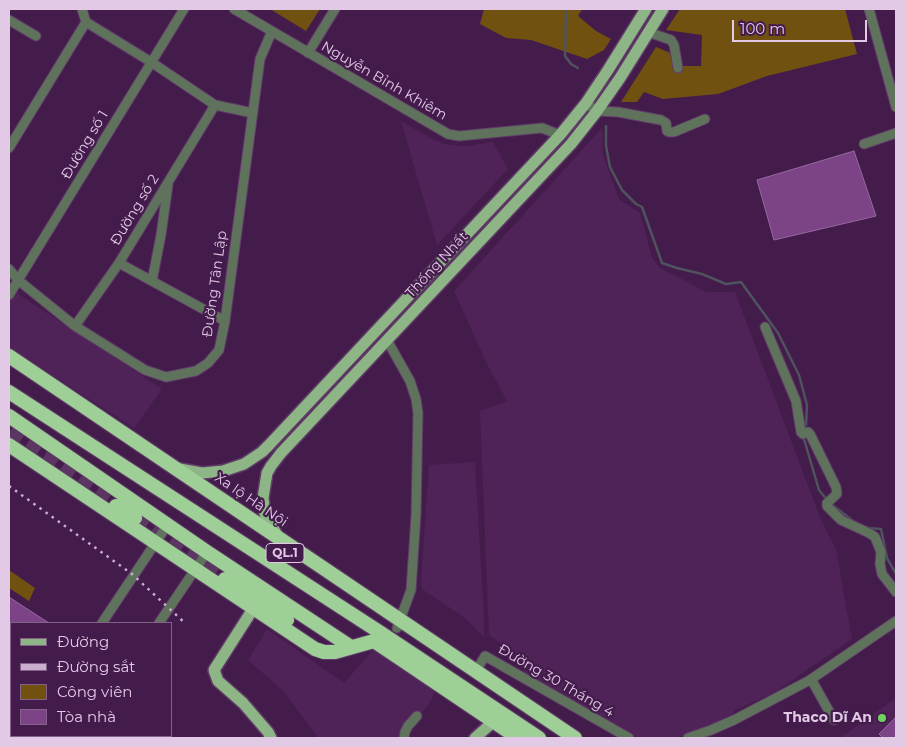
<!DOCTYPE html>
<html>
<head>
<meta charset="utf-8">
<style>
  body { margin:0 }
  #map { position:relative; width:905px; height:747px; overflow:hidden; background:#441c4c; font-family:Montserrat,sans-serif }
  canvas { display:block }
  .frame { position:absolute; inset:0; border:10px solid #e2c9e6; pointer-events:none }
  .legend { position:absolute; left:10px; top:622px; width:162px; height:115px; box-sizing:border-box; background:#441c4c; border:1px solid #83618a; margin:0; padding:6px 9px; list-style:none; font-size:15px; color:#e2c9e6 }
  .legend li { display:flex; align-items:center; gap:10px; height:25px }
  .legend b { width:25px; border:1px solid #83618a }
  .scale { position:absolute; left:732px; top:20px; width:135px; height:22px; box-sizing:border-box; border:2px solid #e2c9e6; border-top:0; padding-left:6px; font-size:15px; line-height:18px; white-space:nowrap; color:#e2c9e6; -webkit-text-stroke:4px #441c4c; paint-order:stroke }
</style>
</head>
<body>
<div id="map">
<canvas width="905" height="747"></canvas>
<div class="frame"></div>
<ul class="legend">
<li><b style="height:6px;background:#8db585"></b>Đường</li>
<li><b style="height:6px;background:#caaece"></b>Đường sắt</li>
<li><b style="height:14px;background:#705110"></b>Công viên</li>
<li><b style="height:14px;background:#7c4387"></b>Tòa nhà</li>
</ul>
<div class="scale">100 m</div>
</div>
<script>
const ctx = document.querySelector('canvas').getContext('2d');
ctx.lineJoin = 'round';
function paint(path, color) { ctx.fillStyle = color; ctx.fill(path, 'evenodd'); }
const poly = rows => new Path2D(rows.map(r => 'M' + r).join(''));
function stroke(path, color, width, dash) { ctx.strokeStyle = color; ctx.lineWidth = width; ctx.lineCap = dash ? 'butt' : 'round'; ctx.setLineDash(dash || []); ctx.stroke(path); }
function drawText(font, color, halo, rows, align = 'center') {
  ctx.font = font + ' Montserrat,sans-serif'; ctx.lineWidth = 4.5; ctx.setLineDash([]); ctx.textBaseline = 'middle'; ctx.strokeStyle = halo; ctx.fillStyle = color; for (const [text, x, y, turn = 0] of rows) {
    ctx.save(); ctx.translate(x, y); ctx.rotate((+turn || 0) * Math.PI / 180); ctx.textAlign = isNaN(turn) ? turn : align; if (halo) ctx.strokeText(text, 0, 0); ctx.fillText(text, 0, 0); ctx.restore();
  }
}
const built = poly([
  [401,121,432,139,448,145,466,146,493,142,508,169,437,245],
  [602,128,603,155,619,199,640,213,652,258,659,267,706,292,735,292,821,520,836,549,852,639,772,694,735,710,731,718,690,735,673,738,640,738,627,735,521,673,527,662,489,635,480,411,507,401,488,366,454,291],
  [9,281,20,295,162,389,134,428,9,347],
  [475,462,484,617,484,637,465,618,422,589,421,580,429,465],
  [267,629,344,683,376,647,435,688,433,697,411,730,409,738,411,738,317,738,315,733,283,691,248,660],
  [896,698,896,738,840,738]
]);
const green = poly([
  [270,9,320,9,306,31],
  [484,9,582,9,578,16,596,31,611,39,604,50,587,59,531,40,506,38,480,24],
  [680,9,845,9,857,54,767,76,718,94,663,99,644,92,637,102,621,102,656,47,673,54,673,66,701,66,702,35,666,30],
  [9,570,35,588,29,601,9,588]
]);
const stream = poly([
  [566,9,565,56,571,64,578,68],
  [606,126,606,146,610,167,622,190,636,204,642,207,662,263,677,268,702,274,726,284,741,282,778,333,799,375,807,405,806,425],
  [804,439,819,490,827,500],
  [831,504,852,520],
  [868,528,881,529,887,558,896,574]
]);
const building = poly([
  [854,151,876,216,774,240,757,180,854,151],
  [9,597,18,603,49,623,9,623,9,597],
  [896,717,896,738,883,738,879,734,896,717]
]);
const highwayTunnel = poly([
  [9,433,116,506],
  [135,518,225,579]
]);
const minor = poly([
  [82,9,86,22,151,62,215,105,253,113],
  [234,9,448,134,459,136,542,128,560,135],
  [869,9,896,107],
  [9,20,36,36],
  [648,32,671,40,674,45,678,68],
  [308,53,335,9],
  [586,103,597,111,618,112,661,120,666,123,667,131,669,132,674,132,705,119],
  [864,144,896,133],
  [9,148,86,22],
  [119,263,225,321],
  [9,269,18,280,75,326,145,370,166,377,196,371,208,363,219,350,225,321,260,59,272,31],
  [152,281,161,235,168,185],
  [9,295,184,9],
  [75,326,119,263,215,105],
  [765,327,796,401,801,432,803,434,808,432,810,434,836,487,837,494,827,503,827,506,841,520,869,533,875,537,881,552,880,564,882,574,896,592],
  [387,340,410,381,416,399,418,413,416,515,411,590,397,628],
  [102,623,168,524],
  [159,623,207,552],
  [476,671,485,656,629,738],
  [811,679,834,720],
  [37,736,38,738],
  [83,738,84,736],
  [404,738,405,732,408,726,417,716],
  [688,738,711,730,734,720,810,680,896,621]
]);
const major = poly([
  [180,469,202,473,223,471,244,464,262,452,269,445,560,135,586,103,608,70,646,9],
  [277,535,265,514,263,498,267,473,271,466,281,453,571,144,597,111,620,78,663,9],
  [253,609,214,670,218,681,243,703,268,732,271,738],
  [475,738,493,722]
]);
const highway = poly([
  [9,356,575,738],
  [9,392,381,633,539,738],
  [9,416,207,552,351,647],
  [9,445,315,649,324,652,335,652,374,641],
  [116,506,135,518],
  [225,579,287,620],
  [374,641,518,738]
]);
const rail = poly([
  [9,486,132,574,186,624]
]);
const markers = [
  [882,718,5,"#70d35f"]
];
const shields = [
  [285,553,38]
];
const shieldNames = [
  ["QL.1",285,553]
];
const streetNames = [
  ["Nguyễn Bỉnh Khiêm",384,81,30],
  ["Đường số 1",85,145,-59],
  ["Đường số 2",135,210,-59],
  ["Thống Nhất",437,265,-47],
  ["Đường Tân Lập",215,284,-82],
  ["Xa lộ Hà Nội",251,500,34],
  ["Đường 30 Tháng 4",556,681,30]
];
const poiNames = [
  ["Thaco Dĩ An",872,718]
];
paint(built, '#4f2258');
paint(green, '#705110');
stroke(stream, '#4e535d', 2.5);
paint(building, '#7c4387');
stroke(building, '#95699e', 1);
stroke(highwayTunnel, '#5c3663', 14, [14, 7]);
stroke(minor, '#603b68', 11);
stroke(major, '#603b68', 14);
stroke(highway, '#603b68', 16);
stroke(minor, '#5f735c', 9);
stroke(major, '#8db585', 11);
stroke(highway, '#9ecf96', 14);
stroke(rail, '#caaece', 2.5, [2.5, 5]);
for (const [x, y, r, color] of markers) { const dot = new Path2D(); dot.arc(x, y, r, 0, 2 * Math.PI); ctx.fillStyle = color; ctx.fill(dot); stroke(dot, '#441c4c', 2); }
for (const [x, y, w] of shields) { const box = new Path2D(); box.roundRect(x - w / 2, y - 9.5, w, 19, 4); ctx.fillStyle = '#441c4c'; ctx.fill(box); stroke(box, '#e2c9e6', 1); }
drawText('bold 12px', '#e2c9e6', null, shieldNames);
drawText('14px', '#e2c9e6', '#441c4c', streetNames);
drawText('bold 14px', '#e2c9e6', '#441c4c', poiNames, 'right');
</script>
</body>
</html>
